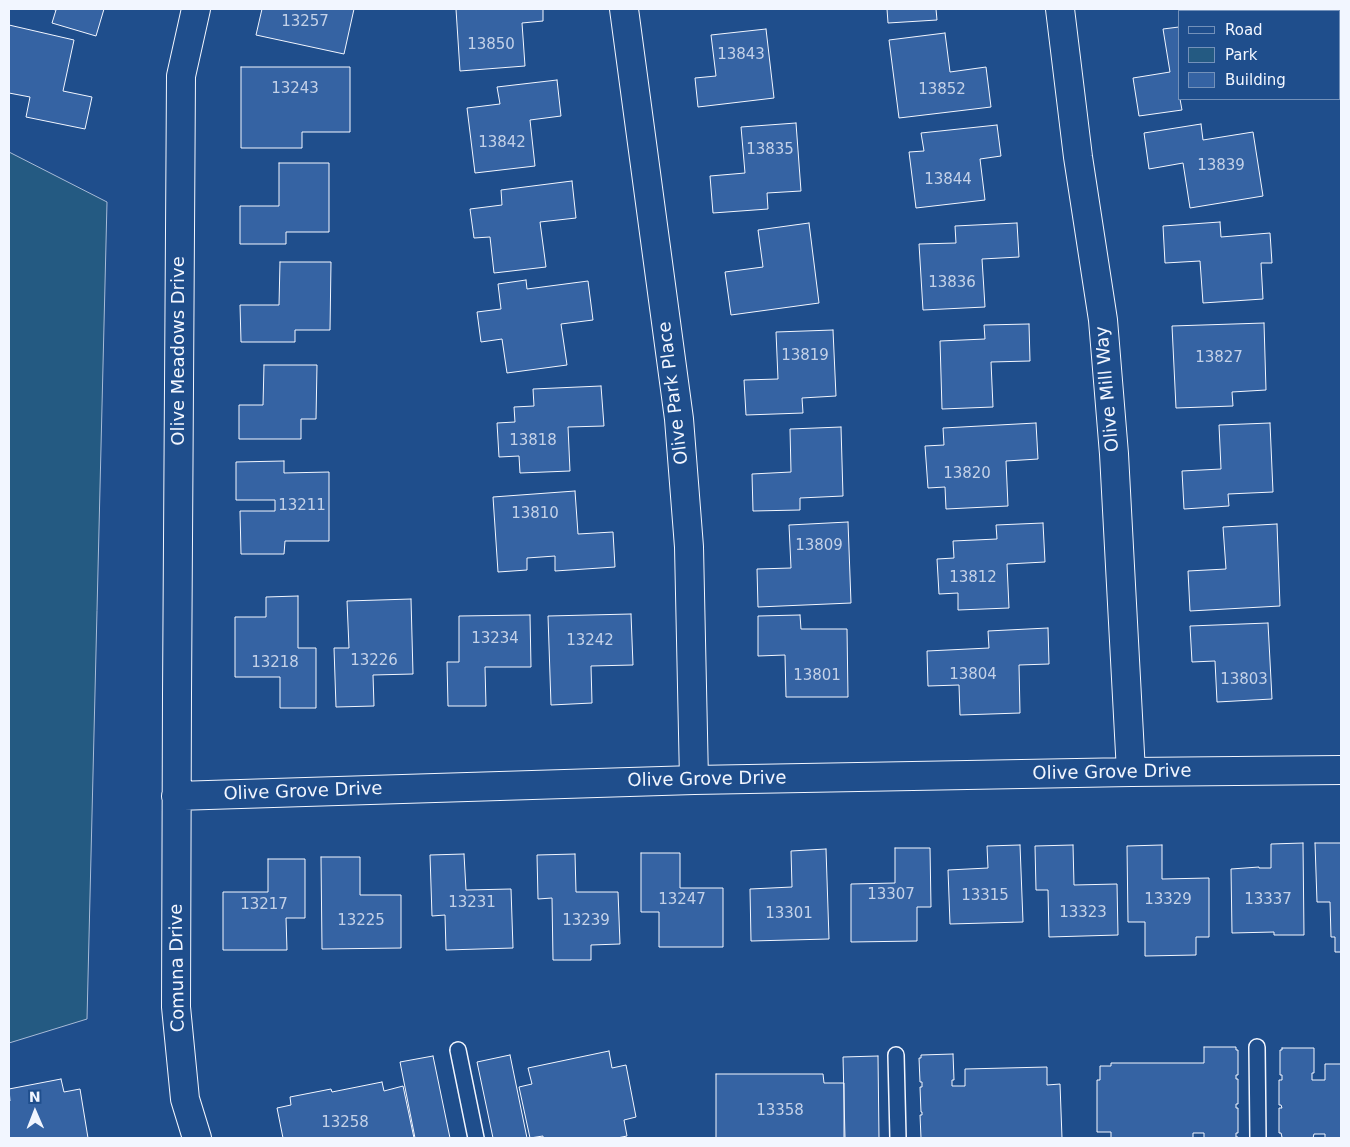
<!DOCTYPE html>
<html>
<head>
<meta charset="utf-8">
<style>
  body { margin:0 }
  #map { position:relative; width:1350px; height:1147px; overflow:hidden; background:#1f4e8c; font-family:"DejaVu Sans",sans-serif }
  canvas { display:block }
  .frame { position:absolute; inset:0; border:10px solid #f2f6ff; pointer-events:none }
  .legend { position:absolute; left:1178px; top:10px; width:162px; height:90px; box-sizing:border-box; background:#1f4e8c; border:1px solid #7391ba; margin:0; padding:6px 9px; list-style:none; font-size:15px; color:#f2f6ff }
  .legend li { display:flex; align-items:center; gap:10px; height:25px }
  .legend b { width:25px; border:1px solid #7391ba }
  .north { position:absolute; left:10px; top:1087px; width:50px; height:50px; -webkit-text-stroke:4px #1f4e8c; paint-order:stroke; rotate:359deg; font-size:14px; font-weight:700; line-height:20px; text-align:center; color:#f2f6ff }
  .north::after { content:''; display:block; margin:auto; width:18px; height:22px; background:#f2f6ff; clip-path:polygon(50% 0,100% 100%,50% 72%,0 100%) }
</style>
</head>
<body>
<div id="map">
<canvas width="1350" height="1147"></canvas>
<div class="frame"></div>
<ul class="legend">
<li><b style="height:6px;background:#1f4e8c"></b>Road</li>
<li><b style="height:14px;background:#245a82"></b>Park</li>
<li><b style="height:14px;background:#3563a3"></b>Building</li>
</ul>
<div class="north">N</div>
</div>
<script>
const ctx = document.querySelector('canvas').getContext('2d');
ctx.lineJoin = 'round';
function paint(path, color) { ctx.fillStyle = color; ctx.fill(path, 'evenodd'); }
const poly = rows => new Path2D(rows.map(r => 'M' + r).join(''));
function stroke(path, color, width, dash) { ctx.strokeStyle = color; ctx.lineWidth = width; ctx.lineCap = dash ? 'butt' : 'round'; ctx.setLineDash(dash || []); ctx.stroke(path); }
function drawText(font, color, halo, rows, align = 'center') {
  ctx.font = font + ' "DejaVu Sans",sans-serif'; ctx.lineWidth = 4; ctx.setLineDash([]); ctx.textBaseline = 'middle'; ctx.strokeStyle = halo; ctx.fillStyle = color; for (const [text, x, y, turn = 0] of rows) {
    ctx.save(); ctx.translate(x, y); ctx.rotate((+turn || 0) * Math.PI / 180); ctx.textAlign = isNaN(turn) ? turn : align; if (halo) ctx.strokeText(text, 0, 0); ctx.fillText(text, 0, 0); ctx.restore();
  }
}
const green = poly([
  [9,152,107,202,87,1019,9,1043,9,152]
]);
const building = poly([
  [51,9,104,9,96,36,52,23,56,10,51,9],
  [262,9,354,9,344,54,256,35,262,9],
  [456,9,543,9,543,21,522,23,525,66,460,71,456,9],
  [887,9,936,9,937,20,888,23,887,9],
  [1324,9,1341,9,1341,48,1339,48,1339,11,1324,11,1324,9],
  [9,25,74,40,63,91,92,97,85,129,26,117,30,97,9,93,9,25],
  [1179,27,1179,99,1180,99,1182,110,1139,116,1133,78,1170,72,1163,29,1179,27],
  [766,29,774,98,698,107,695,78,716,76,711,35,766,29],
  [945,33,950,72,986,67,991,107,899,118,889,40,945,33],
  [241,67,350,67,350,132,302,132,302,148,241,148,241,67],
  [557,80,561,116,530,120,535,166,475,173,467,108,500,104,497,87,557,80],
  [796,123,801,191,767,193,768,209,713,213,710,176,745,173,741,127,796,123],
  [1201,124,1203,140,1253,132,1263,196,1190,208,1183,163,1149,169,1144,133,1201,124],
  [997,125,1001,156,980,159,985,200,916,208,909,152,924,151,921,133,997,125],
  [279,163,329,163,329,232,286,232,286,244,240,244,240,206,279,206,279,163],
  [572,181,576,218,540,222,546,267,494,273,490,237,474,238,470,209,502,205,501,190,572,181],
  [1220,222,1221,237,1270,233,1272,263,1261,263,1263,299,1203,303,1200,261,1165,263,1163,226,1220,222],
  [809,223,819,303,731,315,725,272,763,267,758,230,809,223],
  [1017,223,1019,257,982,259,985,307,923,310,919,244,956,243,955,226,1017,223],
  [280,262,331,262,330,330,295,330,295,342,241,342,240,305,279,305,280,262],
  [526,280,527,289,588,281,593,320,561,324,567,365,507,373,502,339,481,342,477,312,501,309,498,284,526,280],
  [1264,323,1266,390,1232,392,1233,406,1176,408,1172,326,1264,323],
  [1029,324,1030,361,991,362,993,407,942,409,940,341,985,339,984,325,1029,324],
  [833,330,836,396,802,398,803,413,746,415,744,380,778,379,776,332,833,330],
  [264,365,317,365,316,419,301,419,301,439,239,439,239,405,263,405,264,365],
  [601,386,604,426,568,427,570,471,520,473,519,456,499,457,497,423,515,422,514,407,534,406,533,389,601,386],
  [1036,423,1038,459,1006,461,1008,506,946,509,945,487,928,488,925,446,944,445,943,428,1036,423],
  [1270,423,1273,492,1228,494,1229,506,1184,509,1182,471,1221,469,1219,425,1270,423],
  [841,427,843,496,800,498,800,510,753,511,752,474,791,472,790,429,841,427],
  [284,461,284,473,329,472,329,541,285,541,284,554,241,554,240,511,275,511,275,500,236,500,236,462,284,461],
  [575,491,578,534,613,532,615,567,555,571,555,556,527,558,527,570,498,572,493,497,575,491],
  [848,522,851,603,758,607,757,569,791,568,789,525,848,522],
  [1043,523,1045,562,1007,564,1009,608,958,610,958,593,939,594,937,559,954,558,953,541,997,539,996,525,1043,523],
  [1277,524,1280,606,1190,611,1188,571,1226,569,1223,527,1277,524],
  [298,596,298,648,316,648,316,708,280,708,280,677,235,677,235,617,266,617,266,597,298,596],
  [411,599,413,674,373,675,374,706,336,707,334,648,349,648,347,601,411,599],
  [631,614,633,665,591,666,592,703,551,705,548,616,631,614],
  [530,615,531,667,485,667,486,706,448,706,447,662,459,662,459,616,530,615],
  [800,615,801,629,847,629,848,697,786,697,785,655,758,656,758,616,800,615],
  [1268,623,1272,699,1217,702,1215,661,1192,662,1190,626,1268,623],
  [1048,628,1049,664,1019,665,1020,713,960,715,959,685,928,686,927,651,989,648,988,631,1048,628],
  [1303,843,1304,935,1274,935,1274,932,1232,933,1231,869,1259,867,1259,868,1271,868,1271,844,1303,843],
  [1315,843,1341,843,1341,952,1335,952,1335,937,1331,937,1330,902,1317,902,1315,843],
  [1020,845,1023,922,950,924,948,870,988,868,987,846,1020,845],
  [1073,845,1074,885,1117,884,1118,935,1049,937,1048,890,1036,890,1035,846,1073,845],
  [1162,845,1162,879,1209,878,1209,937,1196,937,1196,955,1145,956,1145,922,1128,922,1127,846,1162,845],
  [895,848,930,848,931,907,917,907,917,941,851,942,851,884,895,883,895,848],
  [826,849,829,939,751,941,750,889,792,887,791,851,826,849],
  [641,853,680,853,680,888,723,888,723,947,659,947,659,912,641,912,641,853],
  [464,854,466,890,511,889,513,948,446,950,445,915,432,916,430,855,464,854],
  [575,854,576,892,618,892,620,944,591,945,591,960,553,960,552,898,538,899,537,855,575,854],
  [321,857,360,857,360,895,401,895,401,948,322,949,321,857],
  [268,859,305,859,305,918,286,918,287,950,223,950,223,892,268,892,268,859],
  [1204,1047,1236,1047,1236,1050,1238,1050,1238,1075,1236,1075,1236,1079,1238,1079,1238,1104,1236,1104,1236,1108,1238,1108,1238,1133,1236,1133,1236,1137,1238,1137,1238,1138,1204,1138,1204,1133,1193,1133,1193,1138,1111,1138,1111,1132,1097,1132,1097,1080,1100,1080,1100,1066,1111,1066,1111,1063,1204,1063,1204,1047],
  [1282,1048,1314,1048,1314,1073,1312,1073,1312,1080,1325,1080,1325,1064,1341,1064,1341,1138,1325,1138,1325,1134,1314,1134,1313,1138,1279,1138,1282,1137,1281,1133,1279,1133,1279,1108,1282,1108,1281,1105,1279,1105,1279,1080,1282,1080,1282,1075,1280,1075,1280,1050,1282,1050,1282,1048],
  [609,1051,612,1068,626,1065,636,1117,624,1120,627,1136,617,1138,543,1138,543,1136,530,1138,519,1087,532,1084,528,1068,609,1051],
  [953,1054,954,1080,952,1080,952,1086,965,1086,965,1069,1047,1067,1047,1085,1060,1084,1062,1138,921,1138,920,1115,922,1115,922,1112,921,1112,920,1087,922,1087,922,1082,920,1082,919,1058,921,1058,921,1055,953,1054],
  [510,1055,527,1138,493,1138,477,1062,510,1055],
  [433,1056,450,1138,415,1138,400,1062,433,1056],
  [878,1056,879,1138,845,1138,843,1057,878,1056],
  [716,1074,823,1074,824,1083,844,1083,844,1138,716,1138,716,1074],
  [61,1079,64,1092,80,1089,88,1138,9,1138,9,1101,10,1101,9,1089,61,1079],
  [382,1082,384,1091,403,1086,414,1138,283,1138,277,1108,291,1105,290,1097,331,1089,332,1092,382,1082]
]);
const lane = poly([
  [1257,1047,1258,1138],
  [458,1050,476,1138],
  [896,1055,898,1138]
]);
const street = poly([
  [196,9,181,76,177,694,176,1007,185,1099,197,1138],
  [624,9,679,419,689,547,694,780],
  [1060,9,1078,157,1103,320,1114,454,1131,772],
  [176,796,694,780,1131,772,1341,770]
]);
const numberNames = [
  ["13257",305,22],
  ["13850",491,45],
  ["13843",741,55],
  ["13243",295,89],
  ["13852",942,90],
  ["13842",502,143],
  ["13835",770,150],
  ["13839",1221,166],
  ["13844",948,180],
  ["13836",952,283],
  ["13819",805,356],
  ["13827",1219,358],
  ["13818",533,441],
  ["13820",967,474],
  ["13211",302,506],
  ["13810",535,514],
  ["13809",819,546],
  ["13812",973,578],
  ["13234",495,639],
  ["13242",590,641],
  ["13226",374,661],
  ["13218",275,663],
  ["13804",973,675],
  ["13801",817,676],
  ["13803",1244,680],
  ["13307",891,895],
  ["13315",985,896],
  ["13247",682,900],
  ["13329",1168,900],
  ["13337",1268,900],
  ["13231",472,903],
  ["13217",264,905],
  ["13323",1083,913],
  ["13301",789,914],
  ["13225",361,921],
  ["13239",586,921],
  ["13358",780,1111],
  ["13258",345,1123]
];
const streetNames = [
  ["Olive Meadows Drive",179,351,-90],
  ["Olive Mill Way",1108,389,-95],
  ["Olive Park Place",674,393,-97],
  ["Olive Grove Drive",1112,773,-1],
  ["Olive Grove Drive",707,780,-1],
  ["Olive Grove Drive",303,792,-2],
  ["Comuna Drive",178,968,-91]
];
paint(green, '#245a82');
stroke(green, '#a8bbd7', 1);
paint(building, '#3563a3');
stroke(building, '#f2f6ff', 1);
stroke(lane, '#f2f6ff', 18);
stroke(street, '#f2f6ff', 30);
stroke(lane, '#1f4e8c', 15);
stroke(street, '#1f4e8c', 28);
drawText('15px', '#c3d1e8', null, numberNames);
drawText('18px', '#f2f6ff', '#1f4e8c', streetNames);
</script>
</body>
</html>
